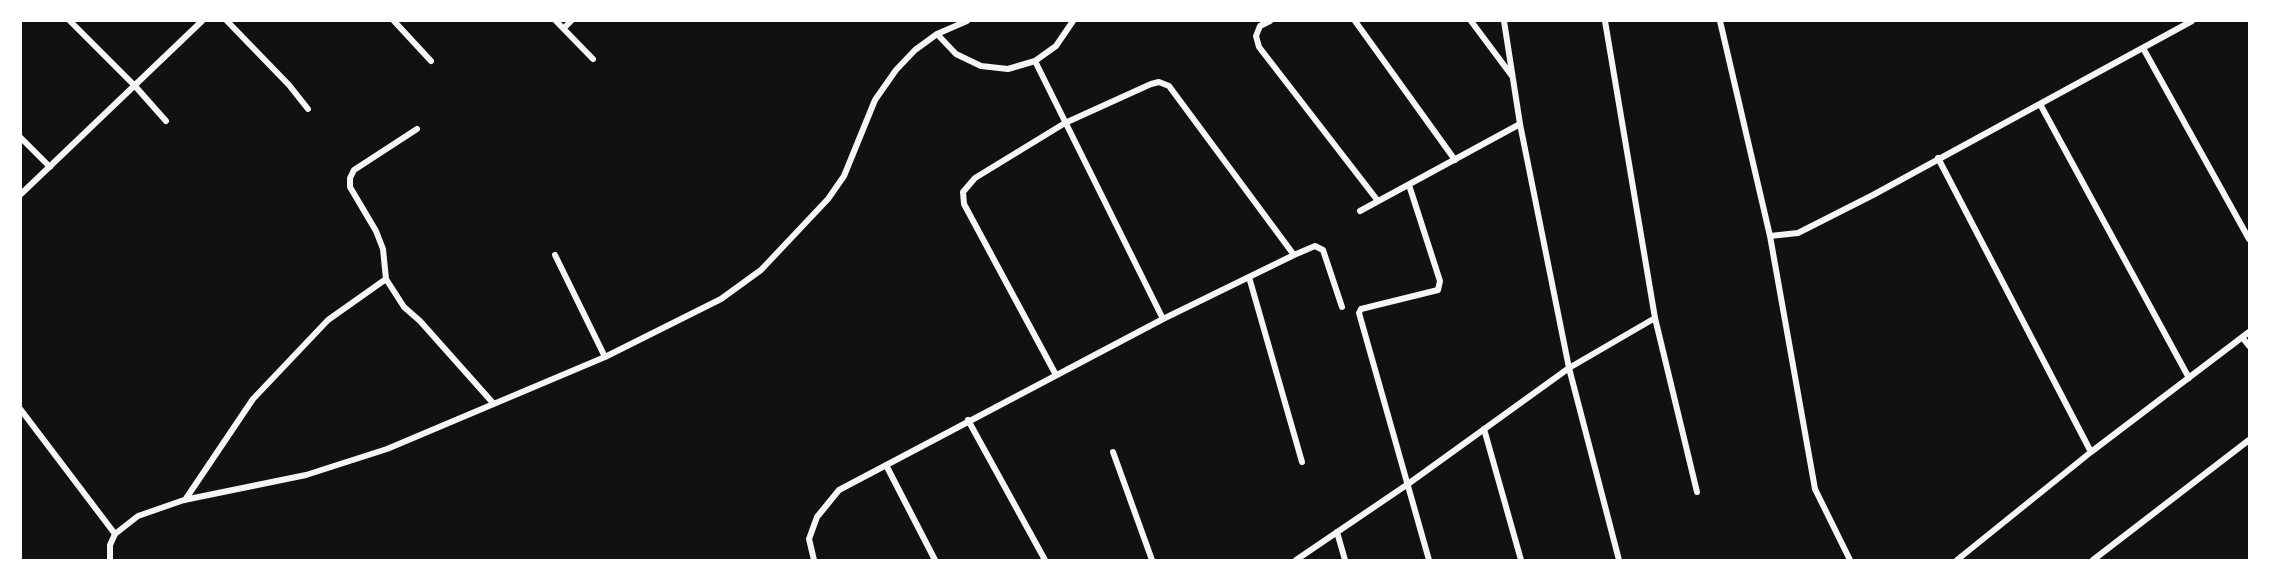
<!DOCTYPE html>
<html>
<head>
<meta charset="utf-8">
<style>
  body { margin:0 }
  #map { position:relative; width:2270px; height:581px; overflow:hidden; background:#111; font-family:"Golos Text",sans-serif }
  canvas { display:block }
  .frame { position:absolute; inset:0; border:22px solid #fff; pointer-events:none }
</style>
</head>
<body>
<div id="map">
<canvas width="2270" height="581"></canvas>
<div class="frame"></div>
</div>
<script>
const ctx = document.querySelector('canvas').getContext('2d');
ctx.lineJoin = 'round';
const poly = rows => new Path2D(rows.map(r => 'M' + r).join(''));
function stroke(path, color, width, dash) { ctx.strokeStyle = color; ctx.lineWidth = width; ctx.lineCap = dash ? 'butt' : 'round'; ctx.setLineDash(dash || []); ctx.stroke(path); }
const minor = poly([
  [70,21,135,86,166,121],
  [227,21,289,85,308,109],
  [394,21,431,61],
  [556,21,593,59],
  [1270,21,1260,26,1256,36,1259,47,1378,201],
  [1355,21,1455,160],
  [1471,21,1512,76],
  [1504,21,1520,124,1569,368,1619,560],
  [1605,21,1655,318,1697,492],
  [1720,21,1770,236,1815,489,1850,560],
  [564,28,571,21],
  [937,34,956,54,981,66,1008,69,1035,61,1056,46,1073,21],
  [2143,48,2249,239],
  [1035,61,1163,319],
  [2040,104,2189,378],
  [417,129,354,170,350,178,350,187,376,231,383,249,386,279,404,307,420,321,493,403],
  [21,138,50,167],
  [1938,158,2091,452],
  [1409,185,1440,281,1438,290,1361,309,1359,313,1429,560],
  [21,194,202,21],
  [1360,211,1520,124],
  [1770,236,1798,233,1873,195,2192,21],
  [555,255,605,357],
  [1249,277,1302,462],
  [2242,337,2249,346],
  [1056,375,964,204,963,192,975,178,1065,123,1151,84,1159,82,1169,86,1294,255],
  [21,410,115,534],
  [968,420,1045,560],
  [1484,429,1521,560],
  [1113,452,1152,560],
  [886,465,935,560],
  [185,500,253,399,328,320,386,279],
  [1337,532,1345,560],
  [110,560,110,545,115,534,138,516,184,500,306,475,387,449,605,357,721,299,761,270,828,199,844,176,875,100,896,70,915,50,937,34,967,21],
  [814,560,809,539,817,517,839,490,1163,319,1294,255,1315,246,1323,250,1342,307],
  [1296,560,1408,484,1569,368,1655,318],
  [1957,560,2091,452,2249,332],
  [2093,560,2249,440]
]);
stroke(minor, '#f5f5f5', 6);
</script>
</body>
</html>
